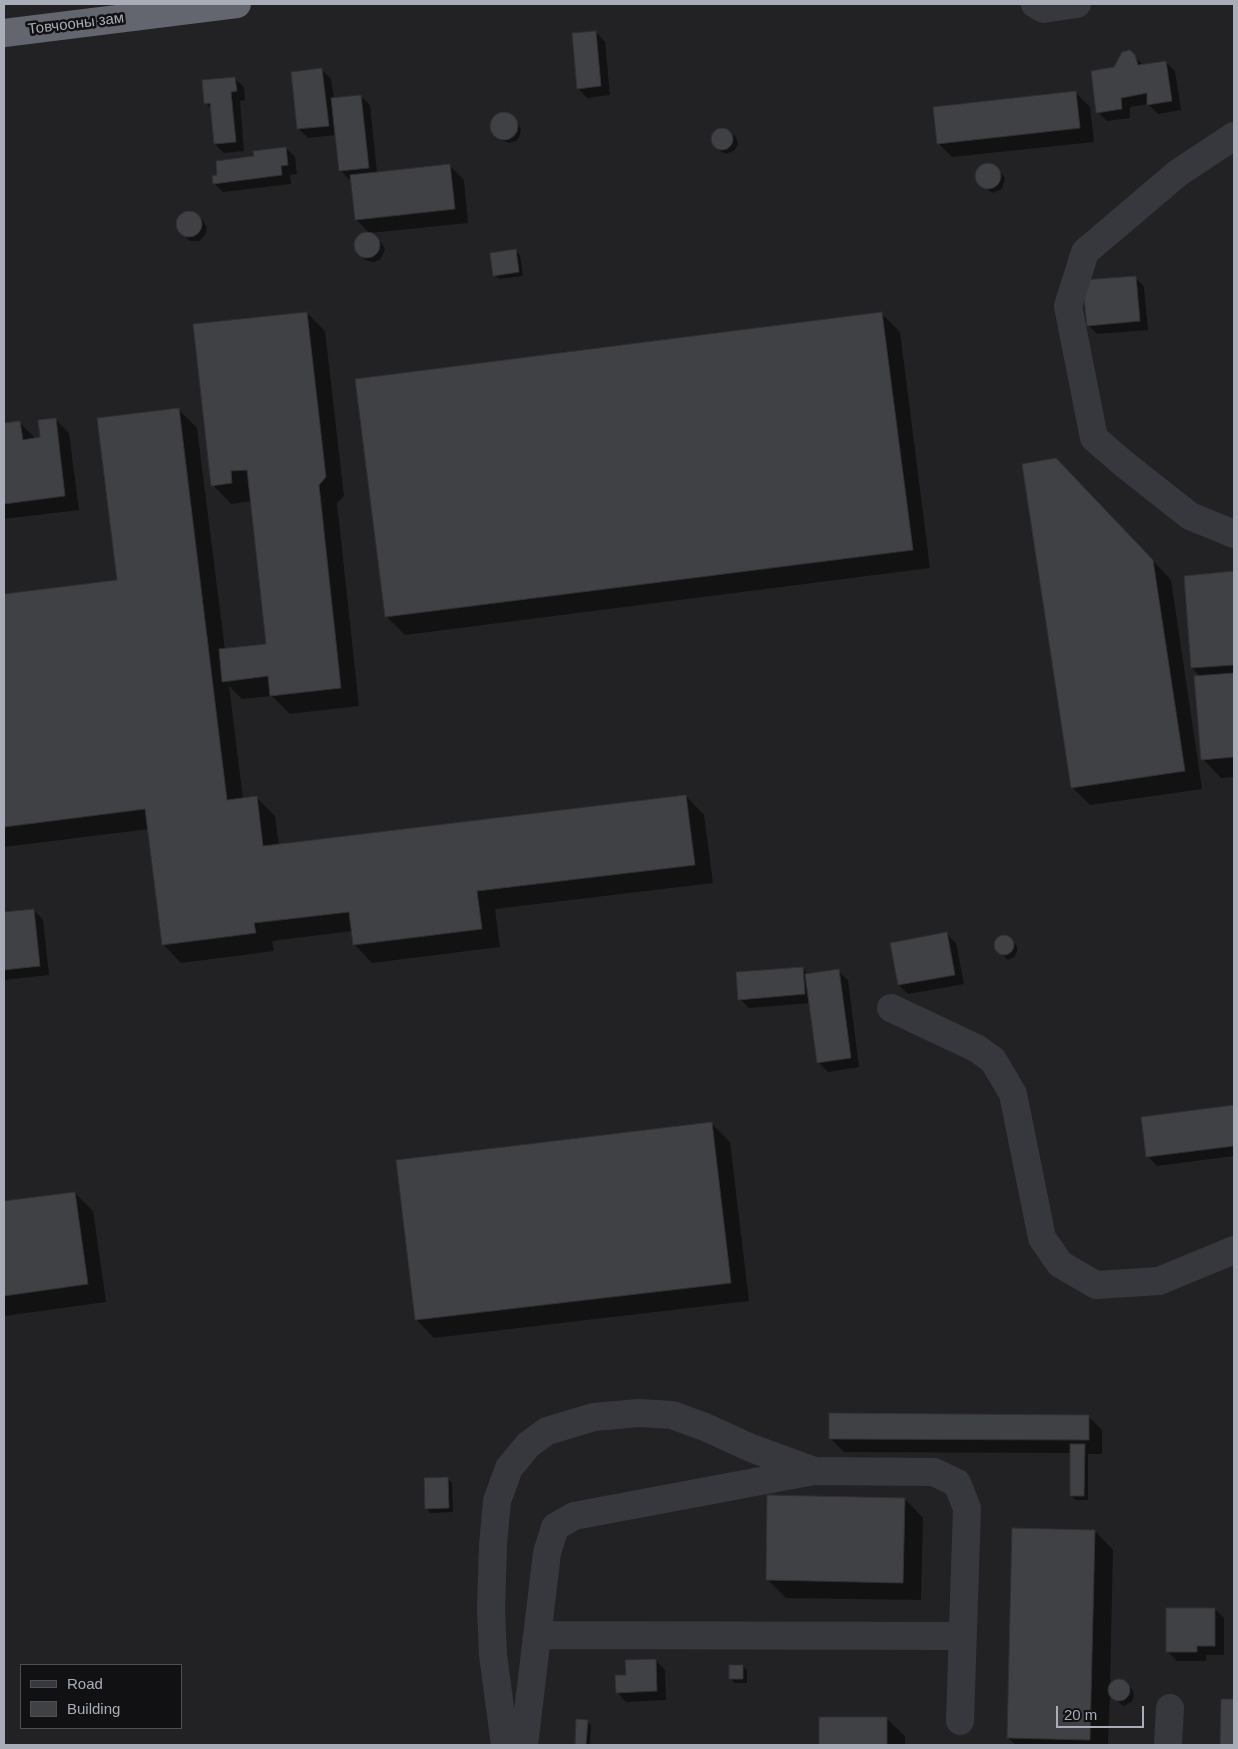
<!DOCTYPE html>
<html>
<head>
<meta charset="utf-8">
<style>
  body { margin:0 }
  #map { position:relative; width:1238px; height:1749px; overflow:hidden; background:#161618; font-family:Helvetica,sans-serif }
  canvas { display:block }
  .frame { position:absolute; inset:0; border:5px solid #a8adb8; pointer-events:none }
  .legend { position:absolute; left:20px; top:1664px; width:162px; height:65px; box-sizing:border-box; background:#111113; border:1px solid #4d4f55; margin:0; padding:6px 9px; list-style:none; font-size:15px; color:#a8adb8 }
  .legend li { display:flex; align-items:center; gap:10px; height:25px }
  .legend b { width:25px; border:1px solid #4d4f55 }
  .scale { position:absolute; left:1056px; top:1706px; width:88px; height:22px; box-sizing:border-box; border:2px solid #a8adb8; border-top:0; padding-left:6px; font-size:15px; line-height:18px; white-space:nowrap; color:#a8adb8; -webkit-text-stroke:4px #111113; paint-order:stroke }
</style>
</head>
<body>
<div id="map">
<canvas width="1238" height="1749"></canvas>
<div class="frame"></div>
<ul class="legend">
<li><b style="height:6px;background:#37383d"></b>Road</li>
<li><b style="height:14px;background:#404145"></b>Building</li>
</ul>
<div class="scale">20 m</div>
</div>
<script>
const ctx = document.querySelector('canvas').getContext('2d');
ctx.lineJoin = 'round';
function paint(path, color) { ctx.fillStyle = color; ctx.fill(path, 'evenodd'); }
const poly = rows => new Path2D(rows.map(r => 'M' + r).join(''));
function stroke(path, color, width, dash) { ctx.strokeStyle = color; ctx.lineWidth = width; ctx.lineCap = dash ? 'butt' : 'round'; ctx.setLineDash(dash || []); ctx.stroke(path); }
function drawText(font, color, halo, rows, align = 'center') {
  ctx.font = font + ' Helvetica,sans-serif'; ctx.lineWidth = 5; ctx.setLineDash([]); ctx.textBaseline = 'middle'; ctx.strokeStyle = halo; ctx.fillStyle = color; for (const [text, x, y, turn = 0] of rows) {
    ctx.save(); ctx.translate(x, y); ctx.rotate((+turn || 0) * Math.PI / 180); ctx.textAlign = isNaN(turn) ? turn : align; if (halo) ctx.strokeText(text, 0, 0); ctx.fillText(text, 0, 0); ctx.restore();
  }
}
const built = poly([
  [4,4,1234,4,1234,1745,4,1745],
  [21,1665,181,1665,181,1728,21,1728]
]);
const shadow = poly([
  [596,32,605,42,610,95,587,98,578,88],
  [1130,52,1143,65,1165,62,1175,71,1181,110,1158,114,1148,104,1130,107,1130,118,1107,121,1098,112,1115,69],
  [322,70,331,79,334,99,360,96,370,105,377,173,450,166,464,180,468,223,370,233,381,242,385,249,380,260,373,262,365,260,357,252,356,240,362,234,369,233,356,219,352,180,350,180,340,170,336,135,308,138,299,129],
  [234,78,244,87,245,100,240,101,244,151,224,153,215,144,212,110,206,103],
  [1076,93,1090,107,1094,142,952,157,938,143],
  [506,113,518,122,521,130,519,138,516,141,509,143,501,140,496,136,493,132,491,124,498,115],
  [721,129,728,130,736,137,738,144,735,150,726,154,720,151,712,140,713,134],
  [286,148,295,157,297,174,290,175,291,184,223,192,214,183,255,158],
  [988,164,996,166,1005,178,1002,189,992,193,980,184,977,177,981,167],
  [187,212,198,215,203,220,207,228,205,235,199,241,190,241,179,231,177,223,180,215],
  [515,251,520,255,523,276,499,279,495,275],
  [1135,277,1144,287,1148,330,1097,334,1088,325],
  [307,313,325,331,344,496,337,503,359,706,290,714,272,696,242,699,229,686,243,799,257,798,275,816,279,846,686,796,704,815,713,883,495,909,500,947,372,963,354,944,352,931,272,941,274,951,181,963,163,944,149,829,4,847,4,595,118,581,179,410,197,428,225,650,267,645,251,501,231,504,213,485],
  [882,314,900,332,930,568,405,635,386,616],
  [55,419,69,433,79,510,4,519,4,425,20,423,34,437,34,440,41,439],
  [1075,478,1171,580,1202,789,1090,805,1072,787],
  [1234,573,1234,777,1221,778,1203,759,1201,677,1192,668,1185,577],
  [34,910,43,920,49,975,4,980,4,913],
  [947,934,956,943,964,984,908,994,899,985],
  [1008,937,1017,946,1017,952,1014,957,1008,960,996,949,995,941,999,938],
  [803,969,809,975,838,971,848,980,859,1067,828,1072,818,1062,811,1003,749,1008,740,999],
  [1234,1107,1234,1156,1157,1166,1148,1156,1143,1118],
  [711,1123,730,1142,749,1301,434,1338,416,1319],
  [75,1193,93,1211,106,1302,4,1316,4,1203],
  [1088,1416,1102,1430,1102,1454,1088,1454,1088,1500,1076,1500,1071,1496,1071,1453,844,1452,830,1438],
  [447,1478,452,1483,453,1512,431,1513,426,1509],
  [905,1499,923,1518,921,1600,786,1598,767,1579],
  [1095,1531,1113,1550,1110,1684,1121,1681,1127,1684,1132,1689,1134,1696,1132,1702,1123,1706,1110,1695,1108,1745,1016,1745,1008,1738],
  [1215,1609,1224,1618,1224,1655,1206,1655,1206,1661,1177,1661,1168,1652],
  [655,1660,665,1670,666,1700,626,1702,617,1692,627,1676],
  [743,1666,747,1670,747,1683,735,1683,730,1678],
  [1222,1700,1234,1700,1234,1745,1221,1745],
  [820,1718,886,1718,905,1736,905,1745,820,1745],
  [577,1720,587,1721,591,1725,590,1745,576,1745]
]);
const building = poly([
  [596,31,601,86,577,89,572,33,596,31],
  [1130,50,1135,55,1138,65,1166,61,1172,101,1147,105,1147,93,1121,98,1122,109,1096,113,1091,71,1114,67,1122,52,1130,50],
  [322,68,329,126,297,129,291,72,322,68],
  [235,77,237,91,231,92,236,142,214,144,210,103,204,104,202,80,235,77],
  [1076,91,1080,128,937,144,933,107,1076,91],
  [361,95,369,168,339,171,331,98,361,95],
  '490 126a14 14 0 1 1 28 0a14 14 0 1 1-28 0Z',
  '711 139a11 11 0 1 1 22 0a11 11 0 1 1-22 0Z',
  [286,147,288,165,281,166,282,175,213,184,212,176,217,175,216,161,254,156,253,151,286,147],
  '975 176a13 13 0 1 1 26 0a13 13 0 1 1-26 0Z',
  [450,164,455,209,355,220,350,175,450,164],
  '176 224a13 13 0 1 1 26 0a13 13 0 1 1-26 0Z',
  '354 245a13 13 0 1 1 26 0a13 13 0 1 1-26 0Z',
  [516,249,519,272,493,276,490,253,516,249],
  [1136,276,1140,321,1087,326,1082,280,1136,276],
  [307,312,326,477,319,485,341,688,270,696,268,676,222,682,219,649,266,644,247,470,231,471,232,483,211,486,193,324,307,312],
  [882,312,913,550,385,617,355,379,882,312],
  [179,408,227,800,257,796,263,846,686,795,695,865,477,891,482,929,353,945,349,912,254,923,256,933,162,945,145,809,4,827,4,594,117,580,97,418,179,408],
  [56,418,65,496,4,504,4,423,20,421,23,440,40,437,38,420,56,418],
  [1056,458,1153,560,1185,771,1071,788,1022,464,1056,458],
  [1234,571,1234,665,1191,668,1184,576,1234,571],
  [1234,673,1234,757,1201,760,1194,676,1234,673],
  [34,909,40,966,4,970,4,912,34,909],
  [947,932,955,975,898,985,890,943,947,932],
  '994 945a10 10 0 1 1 20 0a10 10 0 1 1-20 0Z',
  [803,967,805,994,738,1000,736,972,803,967],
  [839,969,851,1058,817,1063,805,974,839,969],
  [1234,1105,1234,1146,1146,1157,1141,1117,1234,1105],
  [712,1122,731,1283,415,1320,396,1160,712,1122],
  [75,1192,88,1284,4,1296,4,1201,75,1192],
  [829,1413,1089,1415,1089,1440,829,1439,829,1413],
  [1070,1444,1085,1444,1084,1496,1070,1496,1070,1444],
  [448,1477,449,1508,425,1509,424,1478,448,1477],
  [767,1495,905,1498,903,1583,766,1580,767,1495],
  [1012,1528,1095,1530,1090,1740,1007,1738,1012,1528],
  [1166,1608,1215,1608,1215,1646,1197,1646,1197,1652,1166,1652,1166,1608],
  [656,1659,657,1691,616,1693,615,1675,626,1675,625,1660,656,1659],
  [729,1665,743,1665,743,1679,729,1679,729,1665],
  '1108 1690a11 11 0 1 1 22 0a11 11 0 1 1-22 0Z',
  [1221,1699,1234,1699,1234,1745,1220,1745,1221,1699],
  [819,1717,887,1717,887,1745,819,1745,819,1717],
  [576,1719,588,1720,586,1745,575,1745,576,1719]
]);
const minor = poly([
  [1035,4,1043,9,1077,4],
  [1234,136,1178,173,1085,252,1068,306,1094,438,1124,464,1190,516,1234,534],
  [891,1008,976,1048,993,1060,1013,1094,1042,1238,1060,1264,1096,1285,1159,1281,1234,1250],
  [537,1635,962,1636],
  [505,1745,493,1655,491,1609,493,1545,497,1501,509,1468,528,1445,547,1431,594,1417,639,1413,672,1415,705,1427,751,1448,814,1471],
  [524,1745,547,1553,555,1527,574,1516,814,1471,934,1472,957,1483,967,1508,960,1721],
  [1168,1745,1170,1708]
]);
const highway = poly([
  [4,33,237,4]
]);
const streetNames = [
  ["Товчооны зам",76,24,-7]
];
paint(built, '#222225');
paint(shadow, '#0007');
paint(building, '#404145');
stroke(building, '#303034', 1);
stroke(minor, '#37383d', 28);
stroke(highway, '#63666e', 28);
drawText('15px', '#a8adb8', '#111113', streetNames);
</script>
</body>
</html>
